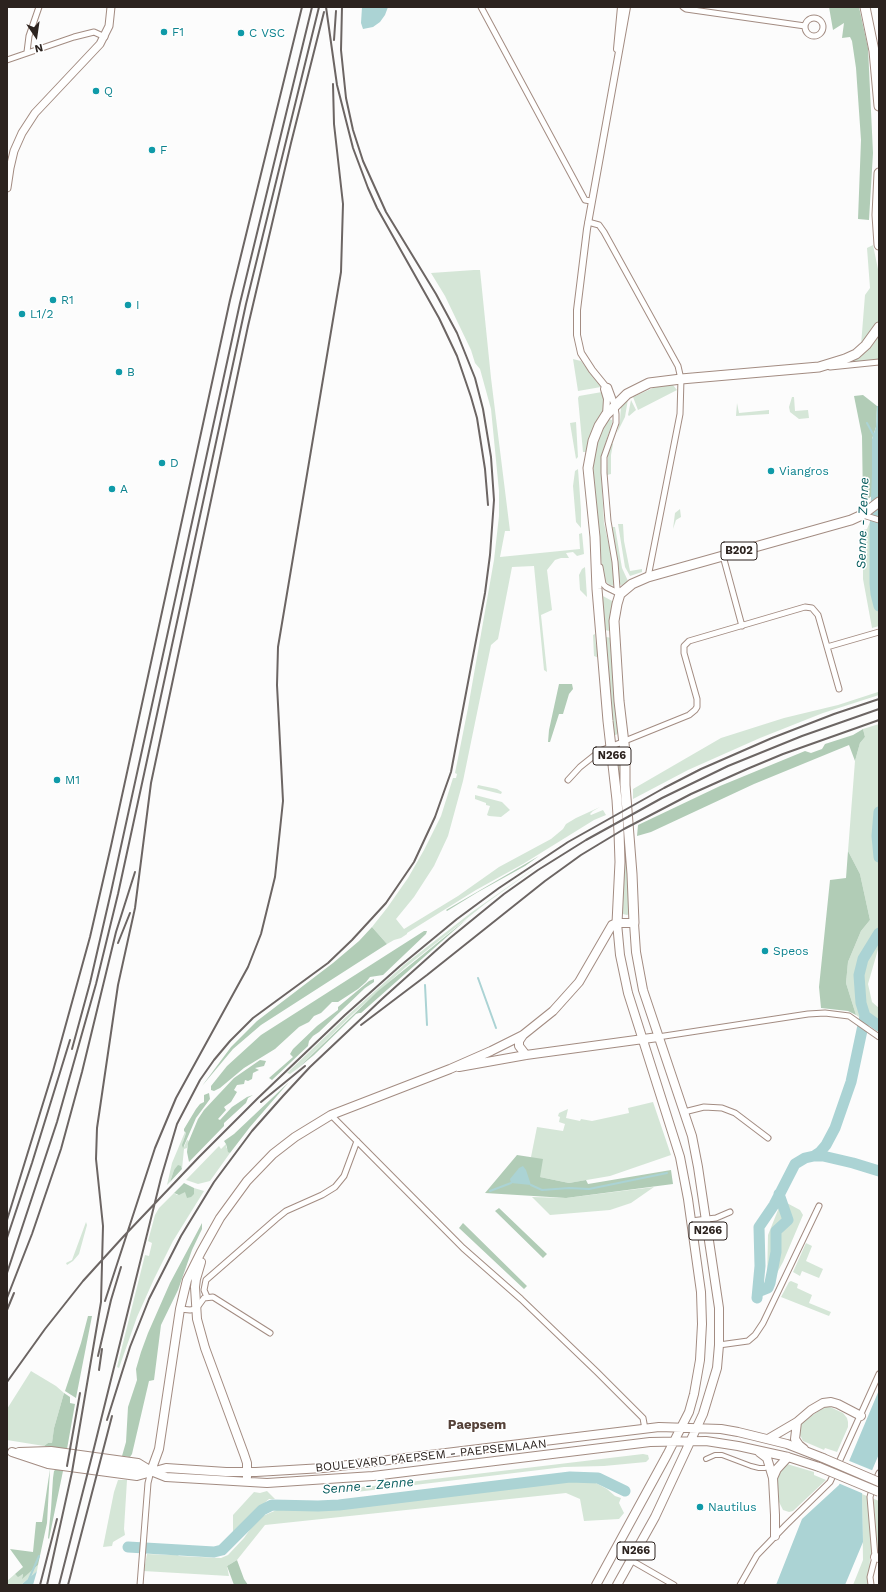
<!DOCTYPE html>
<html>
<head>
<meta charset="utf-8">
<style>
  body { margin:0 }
  #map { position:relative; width:886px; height:1592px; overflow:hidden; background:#fcfcfc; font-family:"Work Sans",sans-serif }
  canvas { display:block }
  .frame { position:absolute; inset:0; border:8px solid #2c231f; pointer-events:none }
  .north { position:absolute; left:16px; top:16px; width:40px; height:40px; -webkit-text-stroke:3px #fff; paint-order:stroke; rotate:167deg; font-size:11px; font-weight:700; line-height:16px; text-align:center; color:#2c231f }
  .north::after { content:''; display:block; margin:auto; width:14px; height:18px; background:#2c231f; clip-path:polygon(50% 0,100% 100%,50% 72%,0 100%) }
</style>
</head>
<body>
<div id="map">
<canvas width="886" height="1592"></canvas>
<div class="frame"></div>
<div class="north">N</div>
</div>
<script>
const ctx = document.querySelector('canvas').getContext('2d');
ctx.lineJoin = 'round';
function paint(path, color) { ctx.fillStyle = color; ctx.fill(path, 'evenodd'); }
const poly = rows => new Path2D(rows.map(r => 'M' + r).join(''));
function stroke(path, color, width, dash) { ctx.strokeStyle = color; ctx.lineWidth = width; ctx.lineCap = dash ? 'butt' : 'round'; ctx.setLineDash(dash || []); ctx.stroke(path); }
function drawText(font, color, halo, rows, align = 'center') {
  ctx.font = font + ' "Work Sans",sans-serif'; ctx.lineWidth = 3; ctx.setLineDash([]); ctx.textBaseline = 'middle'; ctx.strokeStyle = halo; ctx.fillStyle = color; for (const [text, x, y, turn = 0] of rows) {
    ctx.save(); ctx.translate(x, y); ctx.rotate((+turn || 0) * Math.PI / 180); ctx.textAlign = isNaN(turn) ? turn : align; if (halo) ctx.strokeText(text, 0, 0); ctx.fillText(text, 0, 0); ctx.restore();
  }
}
const green = poly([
  [873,245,879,274,879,360,843,363,861,345,865,295,870,288,867,248],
  [474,270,480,270,491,378,510,531,505,531,500,557,580,549,579,534,582,533,584,554,577,556,573,552,566,553,569,558,561,558,555,560,547,570,552,610,541,615,547,672,544,670,534,566,512,567,498,639,491,645,463,781,448,836,434,866,414,897,396,919,404,929,458,896,499,867,551,839,563,829,566,824,576,818,600,807,593,811,590,814,591,815,603,810,606,815,594,820,523,864,476,890,407,933,407,934,401,938,394,940,387,944,372,927,387,908,408,878,424,850,441,816,453,778,456,778,457,774,455,773,468,708,494,560,499,516,499,491,491,409,480,369,475,363,471,350,445,296,431,273],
  [573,359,581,361,601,387,578,391],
  [670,384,673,385,677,390,638,410,633,397,653,388],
  [602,392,604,401,605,409,590,438,586,452,583,452,578,398,579,396],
  [792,397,794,397,795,411,808,410,809,418,799,419,790,412,789,407],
  [628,399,625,417,617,433,620,421,621,405],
  [631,400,636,410,629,416,628,415],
  [737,403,739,413,769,410,769,414,736,416],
  [609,419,612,420,612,423,602,454,601,471,604,523,612,559,615,586,610,585,605,581,603,577,591,463,599,435],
  [576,422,578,457,576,459,570,423],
  [611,443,613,444,611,455,611,474,607,475,608,452],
  [578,469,581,510,581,528,576,522,573,486,575,471],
  [680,509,681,517,676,520,673,529,675,513],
  [870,522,879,524,879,626,872,628,863,579,863,530,867,529],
  [618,524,623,524,624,541,630,571,642,569,642,572,630,576,625,567],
  [612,527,615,527,622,568,628,581,622,586,619,583],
  [585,567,587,597,580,590,579,575,582,569],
  [601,595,614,602,612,629,610,631,604,630],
  [595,634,596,645,598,648,599,658,594,656,593,635],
  [606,637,612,638,619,732,616,735,614,735,605,639],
  [879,690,879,695,823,713,760,738,688,770,633,799,633,789,721,738,784,718,838,705,878,692],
  [879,724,879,946,868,984,872,1002,879,1008,879,1032,856,1015,846,983,848,962,861,931,870,920,860,874,848,851,855,761,860,743,865,737,863,729],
  [617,754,621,758,629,863,629,914,627,915,623,914,622,912,616,755],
  [478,785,497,789,502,792,501,794,477,788],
  [475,795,502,802,510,810,501,817,489,816,487,815,490,806,486,805,486,803,475,799],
  [549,858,485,904,406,967,354,1013,297,1069,290,1074,287,1073,347,1016,405,964,472,912],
  [653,1102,671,1155,610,1176,569,1183,540,1177,531,1157,537,1127,563,1131,565,1124,559,1122,560,1117,558,1116,559,1113,568,1109,566,1118,580,1121,581,1119,592,1121,629,1113,628,1108],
  [185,1132,186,1133,183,1142,184,1147,187,1140,189,1141,187,1148,184,1149,182,1169,181,1166,174,1170,170,1182,167,1185,172,1163],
  [226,1144,226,1147,230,1153,210,1181,198,1184,186,1180,219,1146,221,1149],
  [654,1187,631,1203,610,1210,550,1215,532,1197,566,1198],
  [194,1188,204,1191,173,1241,154,1279,137,1317,119,1368,117,1367,145,1255,149,1256,152,1243,148,1241,155,1215,159,1208,174,1193,177,1195,184,1191,186,1192,187,1194,193,1192],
  [785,1202,800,1210,803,1215,783,1262,771,1284,767,1282,768,1235,780,1205],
  [86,1222,87,1225,79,1254,73,1261,67,1265,66,1263,72,1260],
  [806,1243,812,1246,806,1261,823,1269,819,1278,802,1271,800,1276,793,1272],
  [791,1281,798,1284,797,1288,812,1295,809,1303,831,1312,829,1316,781,1297,789,1282],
  [31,1371,56,1386,64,1393,54,1428,52,1444,48,1443,44,1446,7,1440,7,1409],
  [826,1407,830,1407,843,1413,847,1418,848,1422,848,1427,837,1452,825,1448,824,1450,803,1441,799,1433,799,1428,802,1423,821,1409],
  [643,1454,648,1455,649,1459,646,1462,604,1466,564,1467,373,1490,356,1492,339,1490,338,1489,384,1485],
  [787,1464,814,1472,814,1475,826,1480,793,1511,789,1512,783,1510,779,1502,777,1475],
  [118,1480,127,1480,124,1529,125,1535,113,1542,112,1546,103,1547,114,1492],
  [578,1480,596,1483,607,1489,615,1496,621,1498,619,1503,624,1513,619,1519,584,1521,580,1499,566,1493,265,1525,237,1560,227,1566,229,1576,143,1571,144,1570,147,1554,173,1555,177,1554,179,1556,221,1558,228,1555,244,1538,258,1518,279,1509,309,1511],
  [267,1491,275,1499,269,1499,261,1506,221,1549,219,1547,233,1532,233,1515,254,1492,260,1493],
  [862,1494,879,1501,879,1552,870,1557,869,1585,853,1585,863,1560],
  [38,1565,37,1571,21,1585,8,1585,7,1581,15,1574,18,1576,23,1574,22,1578]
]);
const forest = poly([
  [829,7,859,7,868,48,873,153,869,220,858,219,861,140,856,68,852,41,850,37,842,38,844,23,833,30],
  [863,395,877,406,876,427,872,439,872,481,879,481,879,489,863,504,862,436,854,396],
  [559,684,572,684,573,689,569,694,563,714,559,714,550,742,548,742,549,730],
  [863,729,865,737,860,743,855,761,849,745,754,784,651,832,637,836,638,825,720,786,805,751,811,753,822,749,825,744,853,735],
  [848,851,860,874,870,920,861,931,848,962,846,983,856,1015,848,1011,821,1008,819,987,830,880,846,878],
  [539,856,525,866,478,892,447,911,446,910],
  [468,918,361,1013,359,1013,356,1014,314,1055,297,1069,378,991],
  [372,927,387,944,261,1025,233,1049,202,1086,231,1047,257,1021,333,963,359,941],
  [424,931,427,931,426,934,383,975,370,977,366,982,358,989,338,1002,332,1002,321,1013,314,1016,309,1022,299,1027,275,1049,244,1068,220,1088,214,1091,211,1090,211,1086,227,1066,261,1035],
  [374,979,374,982,365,988,319,1032,313,1036,309,1041,308,1046,272,1080,269,1078,293,1057,290,1054,293,1049,317,1026,338,1010,338,1007,369,981],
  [260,1060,266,1061,264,1066,255,1068,259,1070,253,1073,252,1079,248,1081,245,1080,244,1084,237,1085,234,1090,237,1092,231,1102,224,1107,226,1110,218,1119,220,1120,232,1107,247,1097,253,1095,248,1098,246,1103,224,1123,224,1126,189,1162,187,1152,188,1143,198,1119,204,1110,234,1078],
  [289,1082,250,1127,230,1153,228,1152,226,1144,224,1141,234,1134],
  [209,1093,210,1099,196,1118,183,1148,182,1145,186,1133,184,1131,184,1129,196,1109,200,1104,204,1102,204,1095],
  [517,1155,543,1159,540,1177,569,1183,586,1180,588,1184,671,1170,673,1184,566,1198,485,1193],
  [178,1165,181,1166,182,1169,170,1182,174,1170],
  [184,1183,194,1188,194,1194,191,1197,187,1198,185,1192,179,1195,174,1193],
  [499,1208,547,1254,543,1258,495,1211],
  [202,1223,202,1229,192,1250,178,1290,161,1325,154,1380,149,1381,132,1454,130,1457,122,1456,126,1442,128,1407,137,1380,136,1369,141,1352,148,1333,170,1283],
  [463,1223,527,1286,524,1289,459,1228],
  [88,1316,92,1316,76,1398,65,1391,81,1343],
  [64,1393,70,1397,70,1403,75,1404,67,1449,44,1446,48,1443,52,1443,54,1428],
  [50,1469,47,1523,38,1565,22,1579,23,1574,18,1577,15,1574,23,1567,10,1549,33,1552,36,1522,42,1522],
  [56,1469,63,1471,49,1539,48,1538,51,1509,53,1478,54,1471],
  [237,1560,244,1579,248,1585,234,1585,227,1566]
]);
const water = poly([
  [362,7,388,7,385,15,380,22,373,27,363,29,361,23],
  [877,406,879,406,879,481,872,481,872,439,876,427],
  [523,1166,526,1170,531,1185,511,1183,510,1179,519,1168],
  [879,1390,879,1454,862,1494,863,1542,845,1585,776,1585,802,1519,839,1485],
  [37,1571,33,1585,21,1585]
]);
const pier = poly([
  [847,1460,874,1471,864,1494,838,1483]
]);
const stream = poly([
  [867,423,874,436],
  [478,978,496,1028],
  [425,985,427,1025],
  [531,1185,542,1190,569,1188,589,1189,667,1173],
  [490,1191,511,1183],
  [29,1579,39,1556]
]);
const river = poly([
  [879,441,875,531,875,583,876,594,879,606],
  [879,812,877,836,879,857],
  [865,1016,879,1026],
  [814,1156,823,1156,853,1163,879,1171],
  [758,1292,768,1288,770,1283,776,1252,776,1231,788,1220,779,1194],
  [757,1298,760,1266,759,1227,774,1205,795,1164,805,1158,814,1156,820,1152,826,1145,835,1128,851,1082,865,1016,861,1003,859,975,863,959,879,933],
  [128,1547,214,1552,222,1550,262,1510,272,1505,318,1506,339,1505,570,1477,598,1478,625,1491]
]);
const pedestrian = poly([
  [706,1459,715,1455,722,1455,751,1466,759,1468,765,1468,770,1466]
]);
const minor = poly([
  [481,7,585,200,591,201],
  [683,7,686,9,805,26],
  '805 27a9 9 0 1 1 18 0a9 9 0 1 1-18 0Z',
  [27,52,29,36,39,7],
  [7,60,74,37,94,32,105,37],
  [588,222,599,225,604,232,678,366,681,379,680,414,648,577],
  [830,367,879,362],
  [615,407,616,414,616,423,604,457,604,473,608,521,615,562,617,588,620,594],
  [863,515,879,520],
  [723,556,742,626],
  [600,567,603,584,606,587,620,594],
  [827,647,879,632],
  [568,780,580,767,600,751,689,715,695,710,697,707,697,699,684,653,684,646,689,641,805,607,812,608,818,615,839,689],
  [658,1037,808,1014,825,1013,849,1016,879,1037],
  [684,1112,704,1107,722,1108,735,1113,768,1138],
  [331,1115,463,1248,521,1299,597,1372,643,1418,645,1429],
  [691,1221,716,1218,730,1212],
  [207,1297,204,1290,206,1280,276,1219,286,1211,322,1195,335,1187,344,1176,357,1141],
  [180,1309,190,1310,196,1309,204,1298,213,1297,270,1333],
  [719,1345,748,1341,755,1335,763,1323,819,1206],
  [615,1551,674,1585],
  [140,1585,148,1483,151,1471],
  [740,1585,757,1555,786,1525,830,1482,879,1374],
  [871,1585,870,1577,875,1557,870,1497,873,1486,879,1473]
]);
const tertiary = poly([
  [617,49,621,7],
  [605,386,604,389,607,399,606,415],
  [615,406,608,387,605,386,592,370,581,353,577,335,577,310,587,229,627,7]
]);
const secondary = poly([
  [7,188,10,168,14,151,22,133,35,113,100,44,109,26,111,7]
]);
const primary = poly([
  [523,1035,519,1041,519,1046,526,1055],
  [459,1067,526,1055,658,1037],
  [201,1262,196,1279,195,1287,197,1319,205,1348,244,1454,247,1463,247,1477],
  [797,1422,795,1439,799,1445,804,1449],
  [768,1439,797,1422,811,1410,823,1403,831,1402,838,1404,861,1416],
  [12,1452,48,1464,137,1476,166,1468,226,1472,256,1472,323,1468,659,1427,721,1429,738,1432,787,1444,823,1458],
  [19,1452,51,1451,138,1463,151,1471,166,1477,267,1483,373,1476,650,1442,706,1441,738,1446,788,1457,819,1467],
  [759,1452,767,1458,773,1478,775,1515,775,1536],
  [35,1455,149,1471],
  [151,1471,159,1449,180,1309,187,1280,201,1252,220,1218,247,1181,273,1154,295,1137,331,1115,450,1069,491,1051,523,1035,553,1011,579,982,612,925,617,923,634,923,636,952,643,990,692,1136,698,1167,719,1308,719,1345,717,1368,703,1414,655,1517,617,1585],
  [773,1478,777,1469,788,1457],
  [875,1557,879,1558],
  [596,1585,667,1455,689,1412,694,1394,700,1360,702,1324,701,1292,688,1199,680,1157,628,993,620,955,617,923]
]);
const trunk = poly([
  [879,173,877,215,879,245],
  [617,923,620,862,619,832,617,800,608,721,597,589,595,537,588,468,593,441,599,426,606,415,627,394,649,383,681,379,819,367,845,359,856,354,866,345,879,327],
  [634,923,632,874,625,785,625,752,619,701,614,621,617,604,620,594,632,584,648,577,851,520,862,515,879,502]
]);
const motorway = poly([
  [865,7,874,51,879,106]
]);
const rail = poly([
  [326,7,337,85,353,148,368,188,377,208,439,318,457,356,471,397,477,418,485,469,488,505],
  [334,40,336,11],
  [118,943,130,913],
  [361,1025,427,975,545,881,581,855,624,829,691,794,747,769,783,754,879,720],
  [72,1049,90,983,111,892,240,303,312,7],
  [261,1102,305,1066],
  [7,1220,53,1071,90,937,111,846,230,300,302,7],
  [7,1238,32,1163,70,1040],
  [7,1273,57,1122,96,984,118,894,246,304,319,7],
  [7,1298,32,1234,61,1149,82,1072,116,932,135,872],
  [105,1301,155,1148,176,1098,248,967,261,934,275,877,283,801,277,685,278,647,341,272,343,204,334,124,333,84],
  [7,1310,14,1293],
  [98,1356,111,1300,121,1267],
  [99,1370,102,1349],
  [7,1382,45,1329,83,1281,123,1237,199,1157,258,1098,345,1015,400,966,457,919,499,888,568,842,664,788,701,769,772,738,834,714,879,699],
  [107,1420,130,1347,149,1299,181,1236,214,1182,252,1131,283,1096,310,1067,382,999,450,938,504,894,538,870,586,840,662,798,728,766,802,736,879,709],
  [67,1466,80,1393],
  [40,1585,57,1519],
  [47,1585,72,1472,101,1302,103,1226,96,1159,97,1128,118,985,135,908,151,783,248,326,291,143,324,12],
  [59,1585,93,1452,161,1178,177,1124,200,1080,214,1060,230,1041,253,1018,328,963,352,940,386,903,414,862,435,817,451,772,485,593,490,555,494,500,491,457,483,409,475,378,457,333,436,294,386,212,363,161,353,130,346,98,341,50,342,7],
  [68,1585,112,1416]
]);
const primaryBridge = poly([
  [823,1458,879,1482],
  [819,1467,879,1492]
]);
const markers = [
  [164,32,4,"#0f9aa8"],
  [241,33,4,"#0f9aa8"],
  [96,91,4,"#0f9aa8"],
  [152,150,4,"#0f9aa8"],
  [53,300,4,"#0f9aa8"],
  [128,305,4,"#0f9aa8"],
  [22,314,4,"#0f9aa8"],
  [119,372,4,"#0f9aa8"],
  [162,463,4,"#0f9aa8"],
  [771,471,4,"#0f9aa8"],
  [112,489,4,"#0f9aa8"],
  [57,780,4,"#0f9aa8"],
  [765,951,4,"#0f9aa8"],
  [700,1507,4,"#0f9aa8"]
];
const shields = [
  [739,551,36],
  [612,756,38],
  [708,1231,38],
  [636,1551,38]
];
const shieldNames = [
  ["B202",739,551],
  ["N266",612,756],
  ["N266",708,1231],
  ["N266",636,1551]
];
const cultureNames = [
  ["F1",172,32],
  ["C VSC",249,33],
  ["Q",104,91],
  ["F",160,150],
  ["R1",61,300],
  ["I",136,305],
  ["L1/2",30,314],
  ["B",127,372],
  ["D",170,463],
  ["Viangros",779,471],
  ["A",120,489],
  ["M1",65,780],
  ["Speos",773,951],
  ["Nautilus",708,1507]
];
const streetNames = [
  ["BOULEVARD PAEPSEM - PAEPSEMLAAN",431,1456,-6]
];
const waterNames = [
  ["Senne - Zenne",863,523,-88],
  ["Senne - Zenne",368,1486,-5]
];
const neighbourhoodNames = [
  ["Paepsem",477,1425]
];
paint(green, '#d5e6d7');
paint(forest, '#b1ccb6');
paint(water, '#abd3d4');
paint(pier, '#fcfcfc');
stroke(stream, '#abd3d4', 2);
stroke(river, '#abd3d4', 11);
stroke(pedestrian, '#a38c82', 6);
stroke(minor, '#a38c82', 7);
stroke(tertiary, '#a38c82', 8);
stroke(secondary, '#a38c82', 9);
stroke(primary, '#a38c82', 10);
stroke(trunk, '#a38c82', 11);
stroke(motorway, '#a38c82', 11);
stroke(pedestrian, '#fff', 4);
stroke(minor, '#fff', 5);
stroke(tertiary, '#fff', 6);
stroke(secondary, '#fff', 7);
stroke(primary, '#fff', 8);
stroke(trunk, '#fff', 9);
stroke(motorway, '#fff', 9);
stroke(rail, '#6c6563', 2);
stroke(primaryBridge, '#a38c82', 10, []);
stroke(primaryBridge, '#fff', 8);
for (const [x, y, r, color] of markers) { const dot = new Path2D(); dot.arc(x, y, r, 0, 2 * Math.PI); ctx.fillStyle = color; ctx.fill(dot); stroke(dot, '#fff', 1.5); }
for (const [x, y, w] of shields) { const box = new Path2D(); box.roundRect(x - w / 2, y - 9, w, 18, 3); ctx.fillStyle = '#fff'; ctx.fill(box); stroke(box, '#2c231f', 1); }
drawText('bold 11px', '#2c231f', null, shieldNames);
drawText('12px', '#0d838f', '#fff', cultureNames, 'left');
drawText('12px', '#2c231f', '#fff', streetNames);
drawText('italic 13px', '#085d5f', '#fff', waterNames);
drawText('bold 13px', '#564239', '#fff', neighbourhoodNames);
</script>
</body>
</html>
